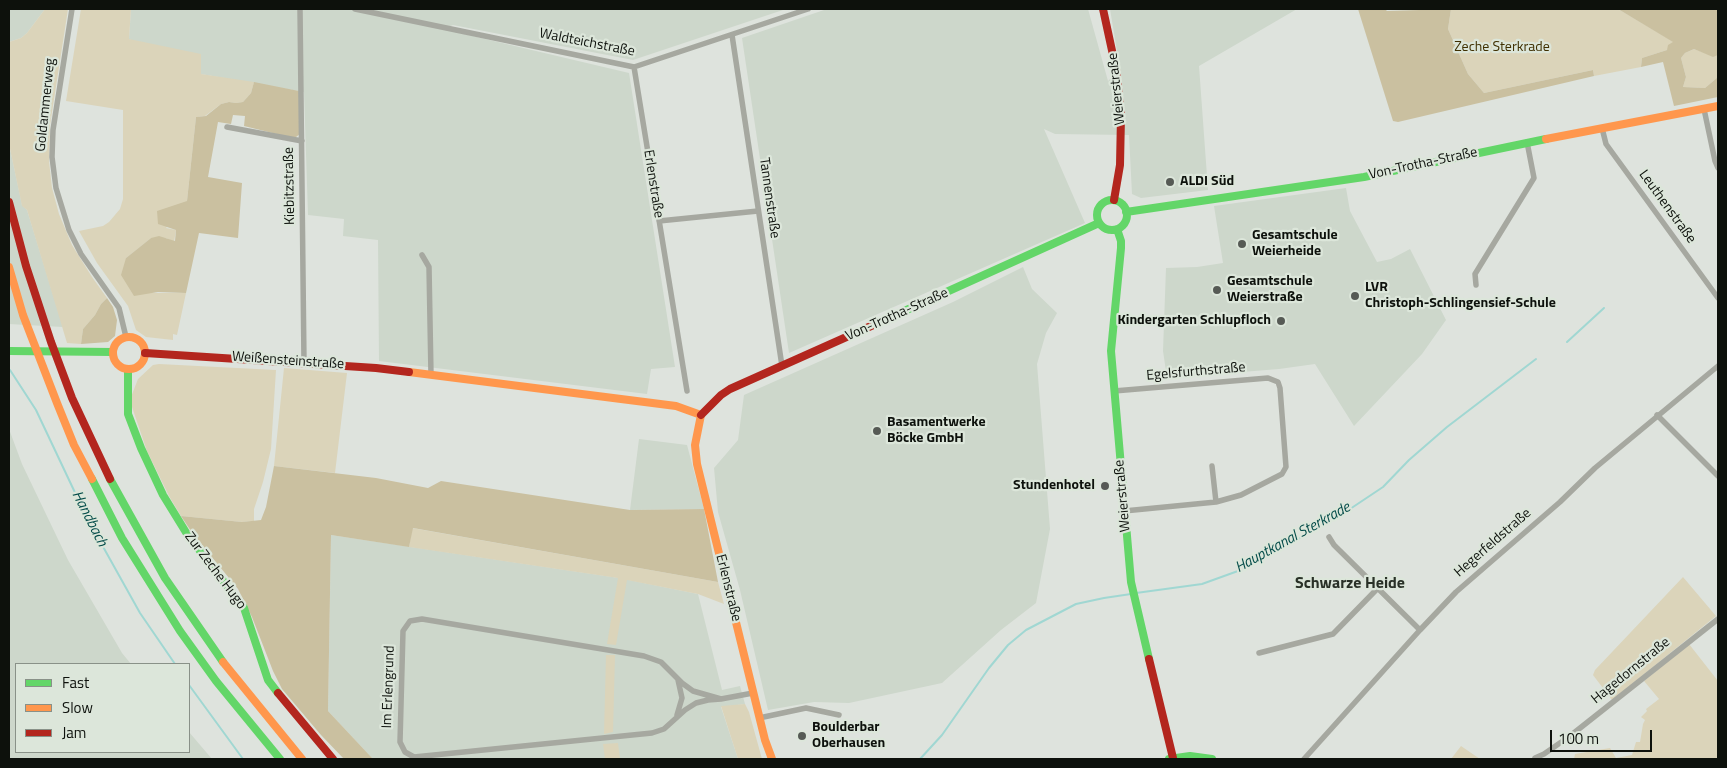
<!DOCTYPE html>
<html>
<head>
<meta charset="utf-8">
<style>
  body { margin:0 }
  #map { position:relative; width:1727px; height:768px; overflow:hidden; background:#dee3dd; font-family:"Titillium Web",sans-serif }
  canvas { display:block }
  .frame { position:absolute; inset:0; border:10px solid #0d110c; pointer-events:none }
  .legend { position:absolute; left:15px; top:663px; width:175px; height:90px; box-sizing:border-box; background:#dce6da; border:1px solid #899188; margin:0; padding:6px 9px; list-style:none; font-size:15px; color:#0d110c }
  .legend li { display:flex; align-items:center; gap:10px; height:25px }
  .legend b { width:25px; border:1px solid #899188 }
  .scale { position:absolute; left:1550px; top:730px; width:102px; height:22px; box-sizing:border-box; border:2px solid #0d110c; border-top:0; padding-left:6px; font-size:15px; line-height:18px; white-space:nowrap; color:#0d110c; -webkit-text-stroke:4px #dce6da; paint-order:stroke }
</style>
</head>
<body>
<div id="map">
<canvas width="1727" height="768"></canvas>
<div class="frame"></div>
<ul class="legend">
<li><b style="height:6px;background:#63d668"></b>Fast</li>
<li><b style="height:6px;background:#ff974d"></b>Slow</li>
<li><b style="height:6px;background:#b3261e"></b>Jam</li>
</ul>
<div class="scale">100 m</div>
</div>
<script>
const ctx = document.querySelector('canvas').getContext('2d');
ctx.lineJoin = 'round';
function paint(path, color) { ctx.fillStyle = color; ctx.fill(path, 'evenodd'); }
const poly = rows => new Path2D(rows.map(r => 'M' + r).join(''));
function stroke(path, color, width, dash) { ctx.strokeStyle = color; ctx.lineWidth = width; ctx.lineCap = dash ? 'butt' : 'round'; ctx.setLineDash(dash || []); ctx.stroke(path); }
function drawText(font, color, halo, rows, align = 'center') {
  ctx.font = font + ' "Titillium Web",sans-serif'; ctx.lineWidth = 4.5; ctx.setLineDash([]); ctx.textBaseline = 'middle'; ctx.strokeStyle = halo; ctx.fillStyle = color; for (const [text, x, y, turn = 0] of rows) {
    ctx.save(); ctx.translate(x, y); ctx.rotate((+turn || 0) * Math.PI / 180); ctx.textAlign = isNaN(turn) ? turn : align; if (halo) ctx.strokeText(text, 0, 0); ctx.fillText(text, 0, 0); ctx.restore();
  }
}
const built = poly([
  [9,9,45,9,27,33,21,38,9,42],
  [131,9,786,9,633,60,453,25,443,29,629,73,675,367,651,369,647,394,379,361,378,240,343,236,344,219,308,215,304,92,201,74,129,39],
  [827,9,1088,9,1108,81,1120,69,1110,9,1297,9,1199,66,1208,190,1141,198,1132,194,1129,135,1055,134,1044,129,1085,223,789,353,742,38],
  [9,144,22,205,27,210,63,327,9,324],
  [1346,188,1350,211,1377,262,1391,259,1410,249,1446,320,1422,354,1354,426,1315,364,1279,369,1167,378,1163,351,1166,268,1197,267,1223,263,1214,206],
  [1023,267,1032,289,1057,313,1046,333,1037,364,1050,529,1036,603,1001,630,942,683,849,703,814,702,768,710,740,590,718,512,714,468,738,440,744,395,953,302],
  [9,429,22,464,68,560,122,653,131,664,16,664,16,752,189,752,189,732,212,759,9,759],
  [639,439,687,445,704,509,630,510],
  [331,535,619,578,698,594,722,690,740,686,745,704,721,707,738,759,373,759,328,711]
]);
const green = poly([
  [45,9,68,9,50,125,49,161,52,188,59,214,72,245,92,277,107,298,101,304,95,315,83,329,81,344,67,343,27,210,22,206,9,144,9,42,21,38,27,33],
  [81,9,131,9,129,39,201,54,201,74,254,82,251,93,243,102,236,103,229,102,221,104,205,116,196,117,187,201,166,228,176,230,174,242,166,238,151,238,126,258,151,293,186,293,177,335,173,334,173,340,146,337,136,330,128,306,97,263,79,231,103,226,109,222,120,209,123,199,123,110,66,101],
  [1451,9,1618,9,1674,42,1667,50,1642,58,1641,67,1594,76,1593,70,1484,93,1468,74,1448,29],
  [1694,49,1713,56,1718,55,1718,77,1705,88,1683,87,1686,77,1681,58,1685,53],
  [159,364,276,370,271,449,263,482,254,509,254,521,242,522,181,516,169,496,147,451,132,407,131,397,138,379,153,365],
  [284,368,347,373,335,473,274,466],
  [412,528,718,582,724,604,698,594,627,580,616,645,607,644,618,578,409,547],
  [1683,577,1716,616,1612,700,1593,675,1595,670],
  [1689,644,1718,681,1718,759,1574,759,1575,754,1610,748,1616,758,1632,755,1636,742,1640,742,1643,724,1645,720,1641,717,1647,711,1646,709,1659,699,1644,681],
  [606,655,615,655,613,732,604,734],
  [745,704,749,712,762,759,738,759,721,706],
  [618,743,620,759,605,759,603,744],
  [1461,746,1480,759,1481,759,1451,759]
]);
const forest = poly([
  [1358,9,1385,9,1387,11,1451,9,1448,29,1468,74,1484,93,1593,70,1594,76,1398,122,1393,121],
  [1618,9,1718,9,1718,55,1713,57,1694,49,1685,53,1681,58,1686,77,1683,87,1705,88,1718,77,1718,97,1674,106,1663,62,1641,67,1642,58,1667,50,1668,45,1673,42],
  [254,82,299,91,300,134,296,137,293,138,244,126,245,116,233,115,231,124,218,122,208,177,242,183,238,238,199,233,186,293,158,292,134,296,121,275,126,258,151,238,159,236,175,241,176,230,158,224,157,211,187,201,196,117,206,116,221,104,229,102,236,103,243,102,251,93],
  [107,298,113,307,117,320,115,336,108,342,81,344,83,329,95,315,101,304],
  [274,466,376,478,428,488,441,481,630,510,704,509,718,582,413,528,409,547,331,535,328,711,373,759,344,759,321,735,282,689,273,671,252,617,238,589,193,534,181,516,242,522,261,520,266,507]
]);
const stream = poly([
  [1567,342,1604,308],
  [10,370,36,410,87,518,140,613,175,664],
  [1136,593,1202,584,1249,567,1344,513,1383,487,1409,460,1447,427,1536,359],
  [189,685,243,759],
  [920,759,942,735,989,668,1008,645,1026,630,1076,604,1104,598,1131,594]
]);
const street = poly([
  [72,9,53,130,52,157,56,188,69,230,81,254,119,308,126,337],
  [300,9,304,362],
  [355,9,634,67,808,9],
  [732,35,782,366],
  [634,67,687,391],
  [1704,109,1715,161,1718,168],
  [227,127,302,141],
  [1602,128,1606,144,1718,298],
  [659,221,758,211],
  [422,255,429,267,431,375],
  [1476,285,1475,274,1534,178,1527,142],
  [1114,391,1268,378,1278,382,1280,388,1286,467,1282,474,1241,495,1216,502,1124,511],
  [1657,415,1718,476],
  [1212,466,1216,502],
  [1329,537,1334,545,1420,630],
  [1259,653,1333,634,1377,589],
  [721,699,693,691,682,683,661,662,644,656,422,619,410,621,403,631,400,742,405,752,414,757,652,733,664,729,685,710,696,703,708,700,721,699,753,693],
  [677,715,682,698,678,680],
  [759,718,806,708,839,715],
  [1535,758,1544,754,1570,736,1718,619],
  [1304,759,1420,630,1456,592,1560,502,1595,468,1718,366]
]);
const fast = poly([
  '1097 215a15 15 0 1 1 30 0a15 15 0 1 1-30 0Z',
  [1126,212,1364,177,1546,139],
  [1117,229,1121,241,1121,248,1111,351,1131,582,1149,659],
  [880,322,1099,223],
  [9,351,113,352],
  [128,369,128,414,141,448,163,495,187,534,244,608,268,680,278,693],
  [92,479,122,538,180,631,216,681,280,759],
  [110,479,165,578,223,662],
  [1169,759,1190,756,1212,759]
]);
const slow = poly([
  [1546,139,1718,106],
  [9,267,23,315,57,403,74,445,92,479],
  '113 353a16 16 0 1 1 32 0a16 16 0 1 1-32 0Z',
  [409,372,676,406,701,415],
  [701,415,695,445,697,464,765,740,772,759],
  [223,662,302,759]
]);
const jam = poly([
  [1103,9,1116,69,1121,116,1120,165,1114,200],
  [9,202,26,266,51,342,72,398,110,479],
  [145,353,376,368,409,372],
  [701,415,721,395,730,389,880,322],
  [1149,659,1173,758],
  [278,693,333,759]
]);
const markers = [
  [1170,182,5,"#565a55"],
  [1242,244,5,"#565a55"],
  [1217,290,5,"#565a55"],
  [1355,296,5,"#565a55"],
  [1281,321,5,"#565a55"],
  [877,431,5,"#565a55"],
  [1105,486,5,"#565a55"],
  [802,736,5,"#565a55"]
];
const streetNames = [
  ["Waldteichstraße",587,43,11],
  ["Weierstraße",1117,89,-96],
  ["Goldammerweg",46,105,-84],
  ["Von-Trotha-Straße",1423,164,-12],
  ["Erlenstraße",653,184,81],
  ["Kiebitzstraße",290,186,-91],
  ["Tannenstraße",769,198,82],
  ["Leuthenstraße",1667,207,54],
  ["Von-Trotha-Straße",897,315,-24],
  ["Weißensteinstraße",288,361,4],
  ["Egelsfurthstraße",1196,372,-5],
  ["Weierstraße",1123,496,-95],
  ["Hegerfeldstraße",1493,543,-41],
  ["Zur Zeche Hugo",215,571,53],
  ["Erlenstraße",728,588,76],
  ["Hagedornstraße",1631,671,-39],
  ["Im Erlengrund",389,687,-88]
];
const parkNames = [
  ["Zeche Sterkrade",1502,48]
];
const poiNames = [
  ["ALDI Süd",1180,182],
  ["Gesamtschule",1252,236],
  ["Weierheide",1252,252],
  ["Gesamtschule",1227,282],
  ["Weierstraße",1227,298],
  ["LVR",1365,288],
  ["Christoph-Schlingensief-Schule",1365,304],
  ["Kindergarten Schlupfloch",1271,321,"right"],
  ["Basamentwerke",887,423],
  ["Böcke GmbH",887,439],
  ["Stundenhotel",1095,486,"right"],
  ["Boulderbar",812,728],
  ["Oberhausen",812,744]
];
const waterNames = [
  ["Handbach",89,519,63],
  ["Hauptkanal Sterkrade",1293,538,-29]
];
const quarterNames = [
  ["Schwarze Heide",1350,584]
];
paint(built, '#cdd7cb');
paint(green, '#dbd4ba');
paint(forest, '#cac0a0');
stroke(stream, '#a0d7d2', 2);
stroke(street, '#a6a8a0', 5.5);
stroke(fast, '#63d668', 8);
stroke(slow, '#ff974d', 8);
stroke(jam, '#b3261e', 8);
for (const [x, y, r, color] of markers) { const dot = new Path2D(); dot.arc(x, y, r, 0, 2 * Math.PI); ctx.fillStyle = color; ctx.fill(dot); stroke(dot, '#dce6da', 2); }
drawText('14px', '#0d110c', '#dce6da', streetNames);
drawText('14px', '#3f2f00', '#dce6da', parkNames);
drawText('bold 14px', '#0d110c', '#dce6da', poiNames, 'left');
drawText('italic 15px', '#054d4a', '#dce6da', waterNames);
drawText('bold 16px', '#293127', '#dce6da', quarterNames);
</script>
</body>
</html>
